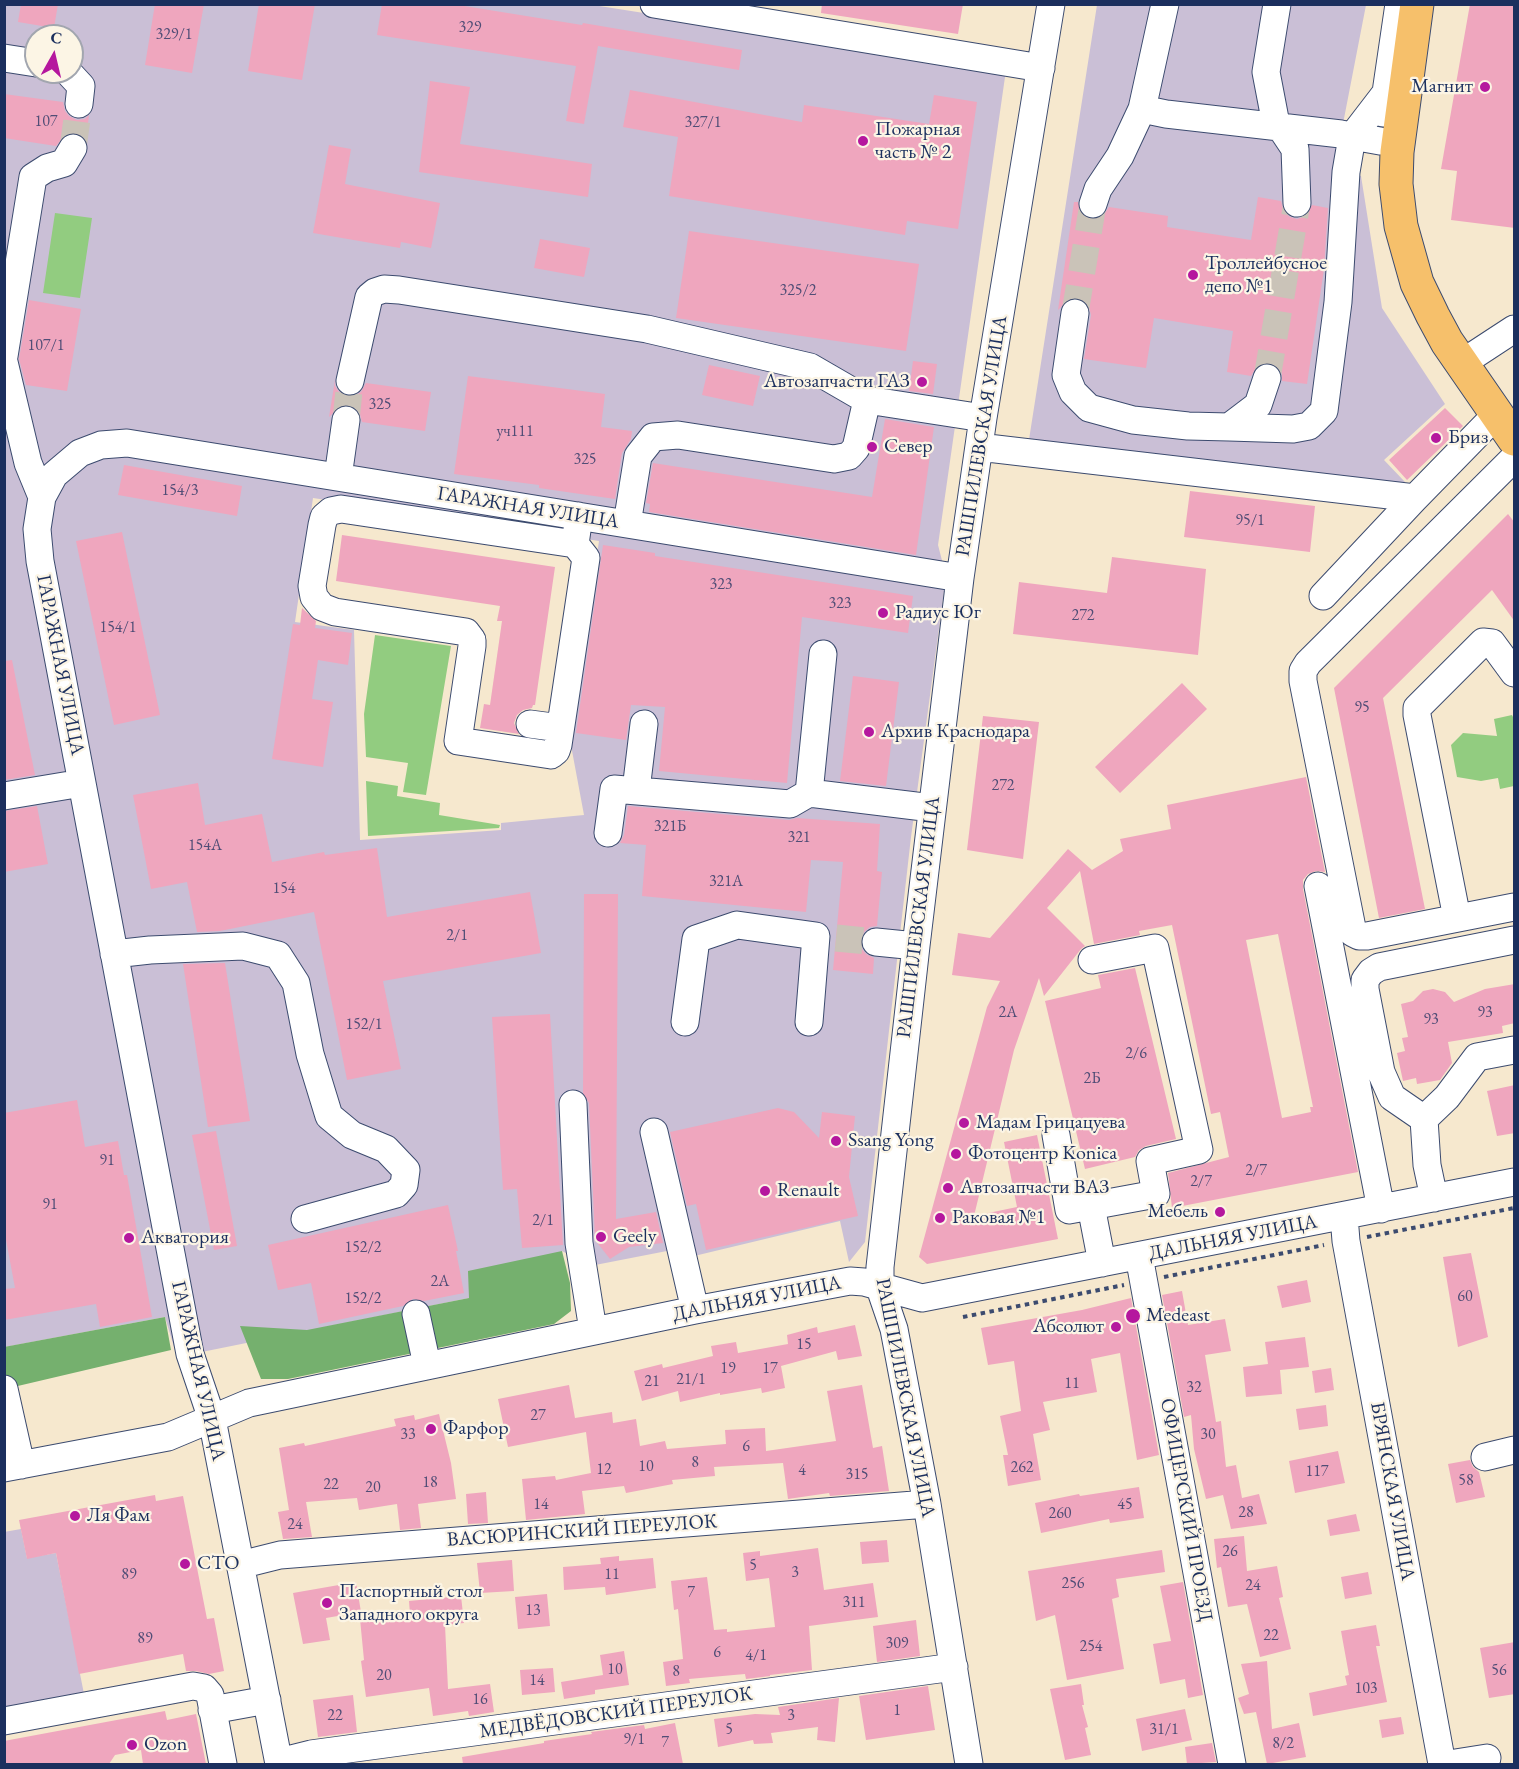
<!DOCTYPE html>
<html>
<head>
<meta charset="utf-8">
<style>
  body { margin:0 }
  #map { position:relative; width:1519px; height:1769px; overflow:hidden; background:#f6e8ce; font-family:"EB Garamond",serif }
  canvas { display:block }
  .frame { position:absolute; inset:0; border:6px solid #1b2f5e; pointer-events:none }
  .north { position:absolute; left:24px; top:24px; width:60px; height:60px; box-sizing:border-box; background:#fcf5e5; border:2px solid #a2a6af; border-radius:50%; rotate:8deg; font-size:16px; font-weight:700; line-height:24px; text-align:center; color:#1b2f5e }
  .north::after { content:''; display:block; margin:auto; width:21px; height:27px; background:#b5179e; clip-path:polygon(50% 0,100% 100%,50% 72%,0 100%) }
</style>
</head>
<body>
<div id="map">
<canvas width="1519" height="1769"></canvas>
<div class="frame"></div>
<div class="north">С</div>
</div>
<script>
const ctx = document.querySelector('canvas').getContext('2d');
ctx.lineJoin = 'round';
function paint(path, color) { ctx.fillStyle = color; ctx.fill(path, 'evenodd'); }
const poly = rows => new Path2D(rows.map(r => 'M' + r).join(''));
function stroke(path, color, width, dash) { ctx.strokeStyle = color; ctx.lineWidth = width; ctx.lineCap = dash ? 'butt' : 'round'; ctx.setLineDash(dash || []); ctx.stroke(path); }
function drawText(font, color, halo, rows, align = 'center') {
  ctx.font = font + ' "EB Garamond",serif'; ctx.lineWidth = 4.5; ctx.setLineDash([]); ctx.textBaseline = 'middle'; ctx.strokeStyle = halo; ctx.fillStyle = color; for (const [text, x, y, turn = 0] of rows) {
    ctx.save(); ctx.translate(x, y); ctx.rotate((+turn || 0) * Math.PI / 180); ctx.textAlign = isNaN(turn) ? turn : align; if (halo) ctx.strokeText(text, 0, 0); ctx.fillText(text, 0, 0); ctx.restore();
  }
}
const industrial = poly([
  [5,5,593,5,1006,70,938,545,946,576,911,837,865,1242,849,1262,840,1221,690,1257,672,1250,590,1266,562,1251,469,1298,177,1357,165,1317,5,1347],
  [36,36,72,36,72,72,36,72],
  [313,498,599,541,570,740,584,815,501,823,501,830,360,840,354,630,295,622],
  [1097,5,1366,5,1341,134,1346,172,1361,176,1382,308,1445,404,1384,460,1405,482,1400,487,1028,446],
  [21,1529,27,1558,56,1553,84,1694,5,1707,4,1532]
]);
const green = poly([
  [55,213,92,218,80,298,43,293],
  [375,635,451,646,426,795,403,792,408,763,366,757,364,714],
  [1512,715,1514,719,1514,786,1500,789,1498,778,1481,781,1457,777,1451,745,1463,733,1497,736,1494,719],
  [366,781,398,786,397,796,440,803,439,815,500,825,499,828,368,836]
]);
const forest = poly([
  [562,1251,570,1283,571,1311,554,1324,288,1379,261,1379,240,1326,307,1330,469,1298,468,1271],
  [165,1317,171,1350,5,1389,4,1347]
]);
const building = poly([
  [21,4,58,4,54,28,18,22],
  [155,4,204,4,192,73,145,65],
  [259,4,315,4,302,80,248,71],
  [382,4,452,4,582,25,583,23,742,50,739,70,598,46,584,124,566,121,576,66,377,35],
  [822,4,963,4,958,34,821,13],
  [1470,4,1515,4,1515,228,1451,220,1457,171,1441,169],
  [430,81,470,87,460,144,592,164,588,197,419,172],
  [630,90,802,122,804,105,929,124,934,95,977,102,958,229,907,221,905,235,669,196,678,137,623,127],
  [4,94,63,102,65,111,69,116,77,120,85,119,89,115,86,140,81,134,73,132,65,135,56,146,4,138],
  [329,145,351,149,345,184,440,203,431,248,401,242,400,248,313,233],
  [1258,197,1281,201,1284,212,1290,217,1297,219,1306,216,1312,205,1328,208,1324,269,1307,384,1282,381,1282,374,1279,368,1271,363,1263,363,1257,366,1251,376,1227,372,1233,331,1154,318,1146,368,1084,359,1091,315,1089,307,1084,300,1077,297,1069,299,1058,310,1074,202,1078,202,1081,214,1089,219,1097,219,1103,216,1109,207,1168,216,1167,227,1251,240],
  [689,231,919,264,906,351,676,318],
  [540,239,590,248,584,277,534,268],
  [29,300,81,309,67,391,26,385,19,359],
  [913,361,937,364,933,394,909,391],
  [709,365,760,376,753,406,702,395],
  [468,376,605,394,601,427,632,431,631,439,622,453,615,499,539,488,539,485,454,474],
  [335,380,335,386,339,392,347,396,355,396,361,392,366,383,431,392,425,431,362,422,360,414,356,408,349,405,340,406,329,417],
  [1445,408,1463,426,1407,480,1389,460],
  [885,419,934,427,916,555,649,512,650,504,646,503,653,463,872,497],
  [124,465,242,486,237,516,118,495],
  [1190,491,1315,506,1310,552,1184,537],
  [1508,514,1515,523,1515,622,1492,590,1383,698,1425,909,1379,918,1334,688],
  [122,532,160,715,114,725,76,541],
  [342,535,555,567,535,705,533,705,532,708,523,710,517,715,514,723,519,734,480,728,484,704,490,705,502,621,497,621,500,606,336,581],
  [603,545,655,553,655,556,913,596,908,633,802,617,787,783,659,771,665,707,631,705,626,740,576,733],
  [1112,557,1206,569,1198,655,1013,634,1019,582,1107,593],
  [302,608,316,621,315,628,352,633,348,665,318,660,312,699,333,702,323,767,272,759,293,624,300,625],
  [12,660,35,775,4,780,4,661],
  [853,676,899,682,886,786,840,781],
  [1182,683,1207,709,1120,793,1095,767],
  [983,716,1039,722,1023,859,967,850],
  [1306,777,1325,872,1316,871,1308,874,1303,880,1303,889,1358,1172,1172,1208,1168,1173,1229,1157,1220,1112,1211,1114,1172,925,1139,931,1140,935,1094,944,1080,871,1047,908,1085,946,1081,949,1044,996,1039,978,1014,1050,974,1216,1017,1207,1004,1142,1037,1135,1058,1239,927,1264,919,1257,987,1007,1000,981,952,975,958,933,990,938,1068,849,1092,870,1123,851,1120,839,1171,829,1167,805],
  [1278,934,1313,1107,1310,1107,1311,1112,1282,1118,1246,940],
  [198,783,205,825,262,814,272,862,324,852,325,855,377,848,387,917,530,892,541,953,383,981,401,1069,347,1080,314,912,220,931,197,932,187,882,151,889,133,795],
  [37,806,48,864,4,872,4,811],
  [628,806,789,820,797,818,880,824,877,871,882,872,877,926,870,927,864,932,860,941,862,949,866,954,874,958,873,974,833,970,843,862,811,860,806,912,642,896,646,845,620,843,624,835],
  [584,894,618,894,616,1219,656,1212,663,1243,629,1247,610,1259,595,1240,589,1103,583,1093],
  [225,963,250,1121,208,1127,183,964],
  [1135,968,1176,1139,1146,1146,1139,1150,1135,1157,1085,1169,1045,1001,1101,988,1098,975],
  [1515,984,1515,1023,1502,1026,1503,1033,1448,1042,1452,1063,1440,1080,1417,1084,1416,1078,1403,1081,1397,1053,1405,1051,1402,1038,1408,1037,1401,1004,1413,1001,1423,991,1433,989,1445,992,1454,1002,1485,989],
  [550,1014,563,1245,522,1248,517,1189,503,1190,492,1017],
  [1515,1085,1515,1133,1497,1136,1487,1091],
  [77,1100,85,1147,118,1141,124,1175,127,1175,152,1317,100,1327,96,1304,4,1320,4,1289,15,1288,4,1229,4,1113],
  [778,1108,794,1112,819,1138,822,1112,855,1116,849,1177,858,1216,706,1250,696,1204,687,1206,670,1132],
  [216,1131,237,1246,214,1250,192,1135],
  [448,1205,458,1251,456,1251,464,1293,424,1301,413,1299,403,1306,319,1324,311,1283,278,1290,268,1245],
  [1471,1253,1488,1337,1458,1347,1443,1257],
  [1307,1280,1311,1302,1282,1308,1277,1286],
  [1182,1291,1188,1325,1225,1319,1231,1351,1205,1355,1216,1422,1221,1421,1226,1467,1236,1465,1242,1498,1259,1494,1267,1524,1231,1529,1223,1495,1206,1499,1194,1449,1191,1415,1184,1417,1162,1295],
  [1131,1298,1159,1455,1137,1460,1120,1353,1091,1359,1097,1392,1043,1402,1050,1430,1033,1434,1041,1480,1008,1486,1003,1455,1008,1455,1000,1416,1021,1411,1014,1361,988,1365,981,1328,1082,1310],
  [855,1325,862,1356,838,1360,836,1351,781,1366,785,1388,762,1393,761,1388,720,1395,720,1393,680,1402,678,1391,642,1401,634,1371,662,1364,663,1368,713,1356,711,1346,736,1342,738,1353,788,1344,787,1335,817,1327,818,1333],
  [1305,1337,1309,1367,1280,1370,1282,1394,1246,1397,1243,1367,1268,1364,1265,1342],
  [1331,1368,1334,1390,1315,1393,1312,1371],
  [569,1385,575,1418,612,1412,613,1423,636,1419,640,1446,665,1441,667,1449,726,1444,725,1430,765,1428,766,1451,836,1441,827,1391,862,1385,873,1448,882,1446,889,1491,830,1496,829,1493,788,1499,783,1463,714,1467,715,1476,672,1480,673,1484,626,1493,624,1486,582,1491,585,1514,526,1520,522,1479,555,1476,556,1480,591,1473,586,1432,508,1447,498,1399],
  [1326,1405,1328,1426,1299,1430,1296,1409],
  [439,1414,451,1463,456,1499,418,1504,421,1528,400,1530,397,1504,359,1510,357,1498,306,1502,312,1537,283,1539,278,1512,289,1510,279,1448,304,1443,305,1446,396,1426,394,1419,414,1415,415,1420],
  [1338,1451,1345,1483,1295,1493,1289,1461],
  [1470,1460,1473,1467,1479,1472,1485,1497,1456,1503,1448,1464],
  [1139,1487,1144,1518,1110,1523,1109,1519,1041,1533,1035,1503,1079,1494,1080,1496],
  [486,1492,488,1523,468,1524,466,1494],
  [155,1495,156,1501,183,1496,207,1619,214,1618,224,1671,209,1674,196,1671,186,1671,183,1654,79,1674,56,1553,27,1559,19,1520],
  [1356,1514,1360,1531,1330,1536,1327,1520],
  [1244,1536,1247,1571,1277,1566,1283,1597,1279,1598,1291,1649,1260,1657,1247,1604,1228,1607,1221,1567,1217,1568,1214,1539],
  [887,1540,889,1562,862,1564,860,1542],
  [818,1548,824,1590,873,1583,878,1617,809,1626,812,1670,770,1675,770,1676,746,1679,745,1674,689,1679,690,1683,666,1686,663,1662,683,1659,678,1609,674,1610,671,1581,707,1577,714,1630,727,1629,727,1632,775,1627,769,1578,746,1581,743,1553,760,1551,760,1556],
  [1162,1550,1165,1572,1116,1579,1119,1597,1112,1599,1124,1669,1067,1680,1055,1615,1036,1621,1028,1571],
  [619,1556,619,1561,653,1558,656,1588,606,1595,605,1587,564,1590,563,1567,601,1564,600,1558],
  [512,1560,514,1591,480,1593,477,1563],
  [1368,1572,1372,1594,1345,1599,1341,1577],
  [356,1582,361,1612,326,1618,330,1640,303,1644,293,1593],
  [1183,1582,1203,1695,1188,1698,1185,1679,1160,1684,1153,1644,1171,1641,1160,1586],
  [547,1594,550,1626,518,1629,515,1597],
  [461,1596,464,1623,445,1625,448,1689,490,1684,494,1712,469,1716,468,1711,433,1716,429,1688,366,1697,361,1661,364,1660,360,1619,410,1614,409,1601],
  [916,1620,920,1656,877,1662,873,1626],
  [1376,1625,1380,1646,1376,1646,1387,1702,1313,1716,1309,1693,1347,1685,1345,1676,1349,1675,1341,1631],
  [1515,1642,1515,1694,1489,1698,1480,1648],
  [624,1651,629,1685,595,1690,595,1694,564,1699,561,1682,603,1675,600,1655],
  [1267,1661,1272,1729,1299,1723,1306,1757,1267,1764,1256,1712,1244,1714,1238,1698,1249,1694,1241,1664],
  [553,1668,555,1692,522,1695,520,1670],
  [1081,1684,1084,1705,1082,1705,1088,1727,1085,1728,1091,1755,1065,1760,1050,1689],
  [928,1686,935,1730,866,1740,859,1696],
  [353,1695,357,1732,318,1737,313,1700],
  [839,1698,835,1742,817,1740,818,1727,771,1733,773,1743,754,1744,753,1740,718,1747,714,1719,755,1714,780,1715,778,1707],
  [1185,1709,1192,1740,1142,1751,1136,1719],
  [165,1711,167,1720,196,1714,206,1764,143,1764,141,1750,115,1755,109,1764,4,1764,4,1741],
  [1401,1717,1404,1734,1382,1738,1379,1720],
  [675,1723,683,1764,463,1764,462,1757,544,1743,544,1741,592,1734,591,1732,644,1725,645,1729],
  [1212,1743,1216,1762,1187,1764,1185,1747]
]);
const minorTunnel = poly([
  [73,148,79,104],
  [1075,313,1093,204],
  [1267,378,1297,203],
  [346,420,350,381],
  [836,938,876,942]
]);
const path = poly([
  [1367,1237,1514,1208],
  [1164,1277,1324,1245],
  [963,1317,1124,1285]
]);
const minor = poly([
  [654,4,1041,68],
  [1277,4,1266,72,1275,119,1295,149,1297,203],
  [4,58,36,63],
  [68,72,81,86,79,104],
  [1142,109,1166,114,1341,134,1380,141],
  [1383,113,1399,4],
  [1093,204,1098,189,1120,156,1142,109,1165,4],
  [1075,313,1066,375,1073,392,1089,408,1133,420,1188,426,1229,427,1258,405,1267,378],
  [4,356,33,177,47,168,64,163,73,148],
  [4,362,28,463,42,497],
  [1462,363,1514,329],
  [350,381,369,297,375,292,384,289,399,290,647,329,810,367,867,400,983,418],
  [1229,427,1293,429,1309,426,1324,411,1338,302,1346,172,1352,137,1385,94],
  [979,447,1415,498,1497,414],
  [1514,458,1308,663,1303,671,1303,681,1353,933,1359,936,1367,936,1514,907],
  [338,477,346,420],
  [627,524,638,456,653,437,678,435,834,459,849,456,856,448,867,400],
  [575,544,341,509,331,511,324,517,322,525,312,586,314,597,322,607,335,612,466,632,472,640,472,646,458,741,551,755,556,751,558,745,586,558,575,544,579,516],
  [1323,596,1415,498],
  [823,654,809,793,932,808],
  [530,724,560,728],
  [636,790,644,724],
  [4,796,82,783],
  [608,833,614,789,790,804,809,793],
  [1318,886,1381,1209],
  [1457,918,1417,715,1417,708,1483,642,1492,643,1514,673],
  [876,942,916,946],
  [114,954,150,950,243,946,278,955,296,983,310,1054,329,1116,352,1135,386,1149,406,1170,404,1185,396,1194,305,1219],
  [685,1022,696,939,737,925,816,936,809,1022],
  [573,1104,579,1243,593,1330],
  [1424,1119,1392,1097,1381,1072,1365,989,1365,980,1371,972,1379,967,1514,940],
  [654,1132,695,1310],
  [1056,1135,1069,1210,1156,1194,1150,1161,1199,1150,1155,948,1092,960],
  [1434,1198,1427,1165,1424,1119,1447,1097,1477,1057,1514,1050],
  [1091,1206,1102,1263],
  [1344,1216,1346,1241,1442,1764],
  [1139,1256,1232,1764],
  [416,1314,427,1365],
  [4,1389,21,1465],
  [1485,1457,1514,1450],
  [4,1468,168,1437,249,1403,695,1310,850,1281,864,1282,922,1298,1514,1182],
  [240,1565,280,1555,927,1504],
  [212,1710,267,1700],
  [4,1721,193,1686,204,1688,210,1695,223,1764],
  [279,1762,311,1754,954,1667],
  [279,1764,212,1419,190,1354,40,561,37,529,42,497,54,475,80,453,101,445,127,443,960,578],
  [969,1764,927,1504,894,1329,880,1288,880,1267,916,946,960,578,983,418,1051,4],
  [1449,1764,1487,1758]
]);
const major = poly([
  [1417,4,1397,152,1396,184,1401,226,1417,283,1433,316,1447,342,1514,439]
]);
const markers = [
  [1485,87,6,"#b5179e"],
  [863,141,6,"#b5179e"],
  [1193,275,6,"#b5179e"],
  [922,382,6,"#b5179e"],
  [1436,438,6,"#b5179e"],
  [872,447,6,"#b5179e"],
  [883,613,6,"#b5179e"],
  [869,732,6,"#b5179e"],
  [964,1123,6,"#b5179e"],
  [836,1141,6,"#b5179e"],
  [956,1154,6,"#b5179e"],
  [948,1188,6,"#b5179e"],
  [765,1191,6,"#b5179e"],
  [1220,1212,6,"#b5179e"],
  [940,1218,6,"#b5179e"],
  [601,1237,6,"#b5179e"],
  [129,1238,6,"#b5179e"],
  [1133,1316,8,"#b5179e"],
  [1116,1327,6,"#b5179e"],
  [431,1429,6,"#b5179e"],
  [75,1516,6,"#b5179e"],
  [185,1564,6,"#b5179e"],
  [327,1603,6,"#b5179e"],
  [132,1745,6,"#b5179e"]
];
const numberNames = [
  ["329",470,28],
  ["329/1",174,35],
  ["107",46,122],
  ["327/1",703,123],
  ["325/2",798,291],
  ["107/1",46,346],
  ["325",380,405],
  ["уч111",515,432],
  ["325",585,460],
  ["154/3",180,491],
  ["95/1",1250,521],
  ["323",721,585],
  ["323",840,604],
  ["272",1083,616],
  ["154/1",118,628],
  ["95",1362,708],
  ["272",1003,786],
  ["321Б",670,827],
  ["321",799,838],
  ["154А",205,846],
  ["321А",726,882],
  ["154",284,889],
  ["2/1",457,936],
  ["2А",1008,1013],
  ["93",1485,1013],
  ["93",1431,1020],
  ["152/1",364,1025],
  ["2/6",1136,1054],
  ["2Б",1092,1079],
  ["91",107,1161],
  ["2/7",1256,1171],
  ["2/7",1201,1182],
  ["91",50,1205],
  ["2/1",543,1221],
  ["152/2",363,1248],
  ["2А",440,1282],
  ["60",1465,1297],
  ["152/2",363,1299],
  ["15",804,1345],
  ["19",728,1369],
  ["17",770,1369],
  ["21/1",691,1380],
  ["21",652,1382],
  ["11",1072,1384],
  ["32",1194,1388],
  ["27",538,1416],
  ["33",408,1435],
  ["30",1208,1435],
  ["6",746,1447],
  ["8",695,1463],
  ["10",646,1467],
  ["262",1022,1468],
  ["12",604,1470],
  ["4",802,1471],
  ["117",1317,1472],
  ["315",857,1475],
  ["58",1466,1481],
  ["18",430,1483],
  ["22",331,1485],
  ["20",373,1488],
  ["14",541,1505],
  ["45",1125,1505],
  ["28",1246,1513],
  ["260",1060,1514],
  ["24",295,1525],
  ["26",1230,1552],
  ["5",753,1566],
  ["3",795,1573],
  ["89",129,1575],
  ["11",612,1575],
  ["256",1073,1584],
  ["24",1253,1586],
  ["7",691,1593],
  ["311",854,1603],
  ["13",533,1611],
  ["22",1271,1636],
  ["89",145,1639],
  ["309",897,1644],
  ["254",1091,1647],
  ["6",717,1653],
  ["4/1",756,1656],
  ["10",615,1670],
  ["56",1499,1671],
  ["8",676,1672],
  ["20",384,1676],
  ["14",537,1681],
  ["103",1366,1689],
  ["16",480,1700],
  ["1",897,1711],
  ["22",335,1716],
  ["3",791,1716],
  ["5",729,1730],
  ["31/1",1164,1730],
  ["9/1",634,1740],
  ["7",665,1743],
  ["8/2",1283,1744]
];
const poiNames = [
  ["Магнит",1473,87,"right"],
  ["Пожарная",875,130],
  ["часть № 2",875,153],
  ["Троллейбусное",1205,264],
  ["депо №1",1205,287],
  ["Автозапчасти ГАЗ",910,382,"right"],
  ["Бриз",1448,438],
  ["Север",884,447],
  ["Радиус Юг",895,613],
  ["Архив Краснодара",881,732],
  ["Мадам Грицацуева",976,1123],
  ["Ssang Yong",848,1141],
  ["Фотоцентр Konica",968,1154],
  ["Автозапчасти ВАЗ",960,1188],
  ["Renault",777,1191],
  ["Мебель",1208,1212,"right"],
  ["Раковая №1",952,1218],
  ["Geely",613,1237],
  ["Акватория",141,1238],
  ["Medeast",1146,1316],
  ["Абсолют",1104,1327,"right"],
  ["Фарфор",443,1429],
  ["Ля Фам",87,1516],
  ["СТО",197,1564],
  ["Паспортный стол",339,1592],
  ["Западного округа",339,1615],
  ["Ozon",144,1745]
];
const streetNames = [
  ["РАШПИЛЕВСКАЯ УЛИЦА",982,436,-81],
  ["ГАРАЖНАЯ УЛИЦА",528,508,9],
  ["ГАРАЖНАЯ УЛИЦА",60,665,79],
  ["РАШПИЛЕВСКАЯ УЛИЦА",919,917,-83],
  ["ДАЛЬНЯЯ УЛИЦА",1233,1238,-11],
  ["ДАЛЬНЯЯ УЛИЦА",757,1299,-11],
  ["ГАРАЖНАЯ УЛИЦА",198,1371,77],
  ["РАШПИЛЕВСКАЯ УЛИЦА",905,1398,79],
  ["БРЯНСКАЯ УЛИЦА",1392,1491,80],
  ["ОФИЦЕРСКИЙ ПРОЕЗД",1186,1510,80],
  ["ВАСЮРИНСКИЙ ПЕРЕУЛОК",582,1531,-4],
  ["МЕДВЁДОВСКИЙ ПЕРЕУЛОК",616,1713,-8]
];
paint(industrial, '#cabfd6');
paint(green, '#92cc80');
paint(forest, '#75b06e');
paint(building, '#efa6be');
stroke(minorTunnel, '#cac3b8', 27, [27, 14]);
stroke(minor, '#3c4b6f', 29);
stroke(major, '#3c4b6f', 35);
stroke(path, '#3c4b6f', 4, [4.5, 4.5]);
stroke(minor, '#fff', 27);
stroke(major, '#f6c06b', 33);
for (const [x, y, r, color] of markers) { const dot = new Path2D(); dot.arc(x, y, r, 0, 2 * Math.PI); ctx.fillStyle = color; ctx.fill(dot); stroke(dot, '#fcf5e5', 2); }
drawText('16px', '#504d76', null, numberNames);
drawText('20px', '#1b2f5e', '#fcf5e5', poiNames, 'left');
drawText('20px', '#1b2f5e', '#fcf5e5', streetNames);
</script>
</body>
</html>
